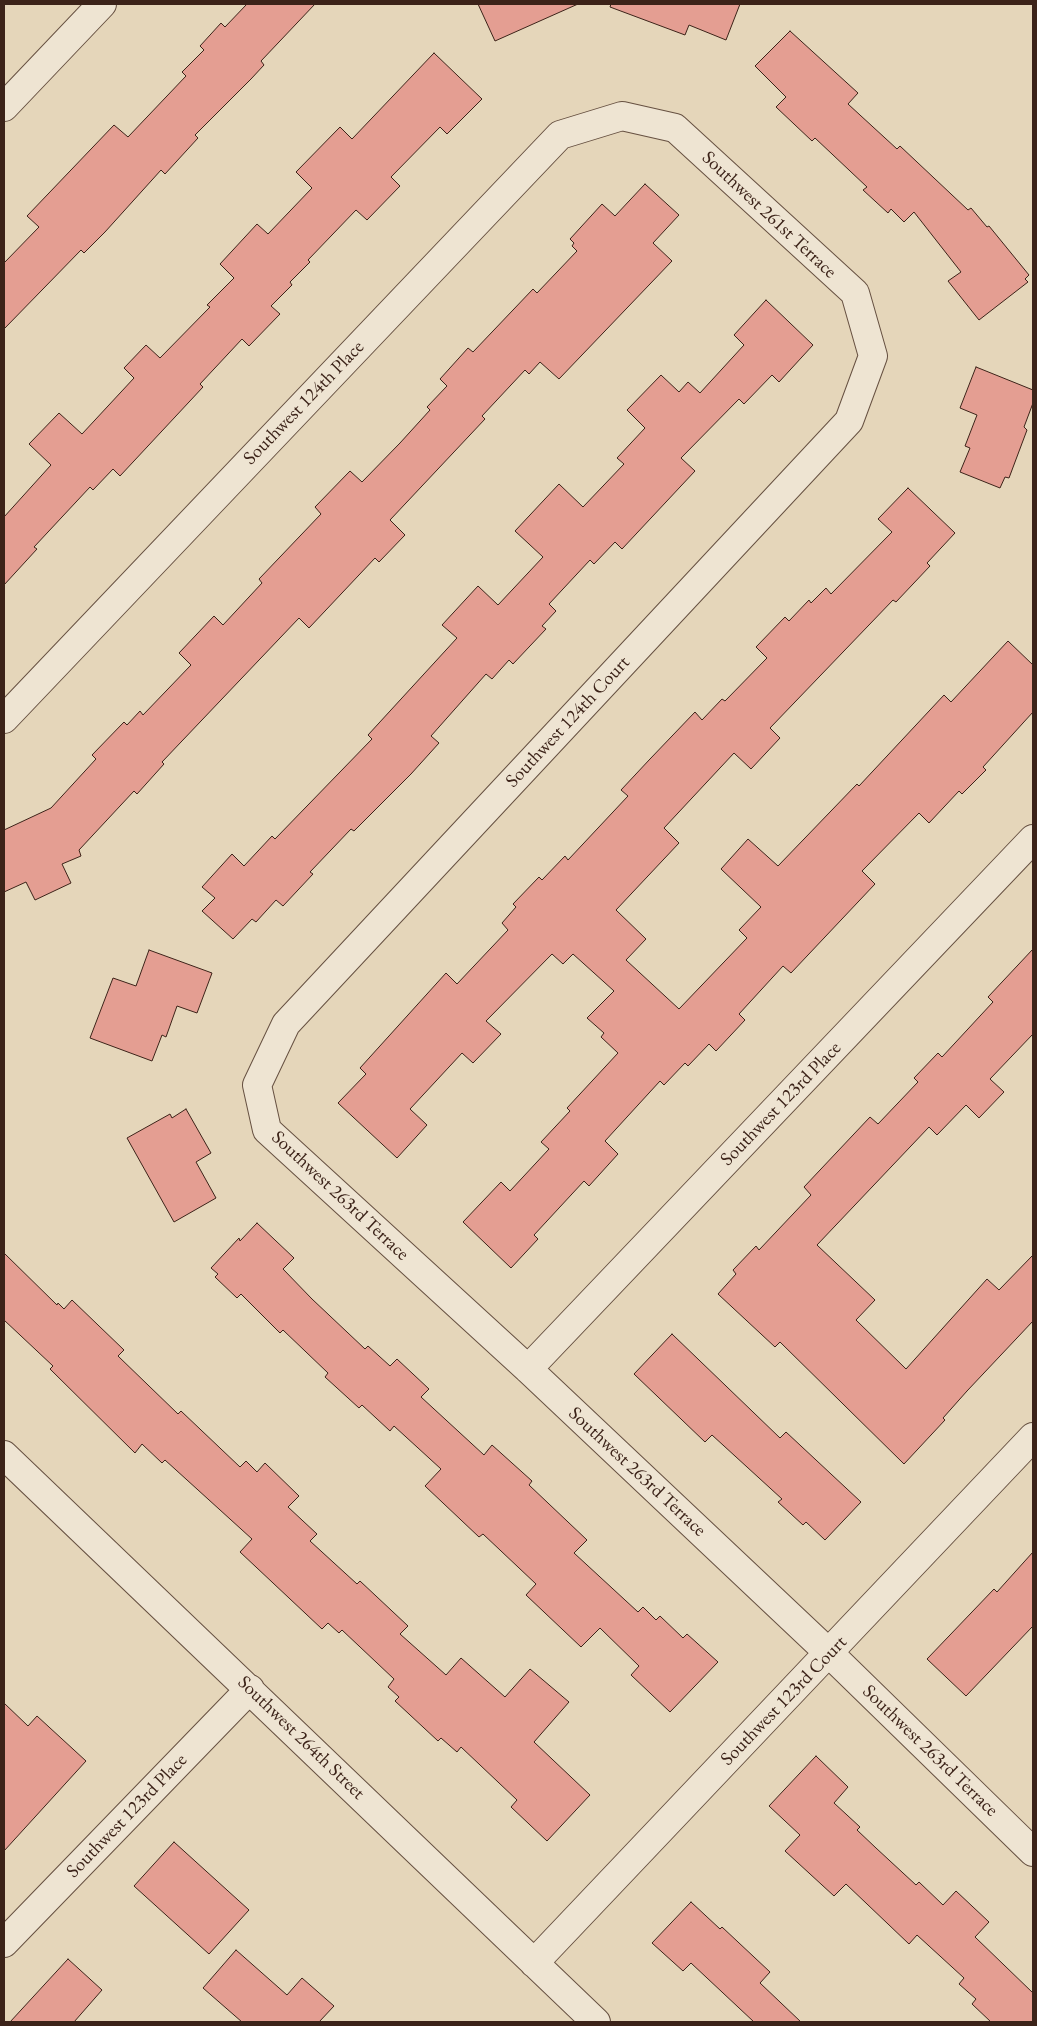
<!DOCTYPE html>
<html>
<head>
<meta charset="utf-8">
<style>
  body { margin:0 }
  #map { position:relative; width:1037px; height:2026px; overflow:hidden; background:#e5d6ba; font-family:"EB Garamond",serif }
  canvas { display:block }
  .frame { position:absolute; inset:0; border:5px solid #3c2319; pointer-events:none }
</style>
</head>
<body>
<div id="map">
<canvas width="1037" height="2026"></canvas>
<div class="frame"></div>
</div>
<script>
const ctx = document.querySelector('canvas').getContext('2d');
ctx.lineJoin = 'round';
function paint(path, color) { ctx.fillStyle = color; ctx.fill(path, 'evenodd'); }
const poly = rows => new Path2D(rows.map(r => 'M' + r).join(''));
function stroke(path, color, width, dash) { ctx.strokeStyle = color; ctx.lineWidth = width; ctx.lineCap = dash ? 'butt' : 'round'; ctx.setLineDash(dash || []); ctx.stroke(path); }
function drawText(font, color, halo, rows, align = 'center') {
  ctx.font = font + ' "EB Garamond",serif'; ctx.lineWidth = 5; ctx.setLineDash([]); ctx.textBaseline = 'middle'; ctx.strokeStyle = halo; ctx.fillStyle = color; for (const [text, x, y, turn = 0] of rows) {
    ctx.save(); ctx.translate(x, y); ctx.rotate((+turn || 0) * Math.PI / 180); ctx.textAlign = isNaN(turn) ? turn : align; if (halo) ctx.strokeText(text, 0, 0); ctx.fillText(text, 0, 0); ctx.restore();
  }
}
const building = poly([
  [247,4,315,4,261,61,264,65,251,79,195,135,198,138,165,174,161,170,105,232,84,253,81,250,4,329,4,263,39,227,27,216,114,125,128,137,186,76,182,72,204,50,200,46,221,23,225,27,247,4],
  [478,4,578,4,495,41,478,4],
  [611,4,740,4,726,40,689,25,685,35,610,7,611,4],
  [790,31,858,93,848,104,897,149,900,146,968,210,971,208,987,227,989,226,1029,275,1025,279,1028,282,979,320,948,281,961,272,914,212,904,222,891,209,888,213,863,190,867,187,815,138,812,141,776,107,786,97,755,66,790,31],
  [434,53,482,99,447,134,440,127,391,177,400,186,367,220,356,210,308,260,310,262,290,282,292,285,271,306,280,314,249,346,242,339,200,384,203,387,120,476,113,469,93,490,90,487,34,547,37,549,4,585,4,517,51,465,29,444,59,413,82,434,134,378,124,368,146,345,160,358,210,307,207,305,234,278,220,264,257,224,268,234,312,188,296,172,340,127,352,139,434,53],
  [645,184,679,215,653,243,672,261,559,379,540,362,529,374,525,370,482,416,485,419,390,520,405,535,379,562,375,558,309,628,299,618,162,762,164,764,137,794,134,791,79,850,81,856,62,864,71,883,35,900,26,882,4,892,4,830,51,808,96,759,92,755,124,722,127,725,140,711,143,715,191,665,179,653,214,616,223,625,262,583,259,579,321,514,315,507,350,471,362,482,400,443,430,410,427,407,447,386,440,379,468,348,473,352,533,289,537,293,577,251,572,246,574,243,570,239,602,204,615,216,645,184],
  [766,300,813,345,779,382,772,375,744,404,739,399,681,458,695,471,622,549,615,542,594,564,590,560,549,604,556,611,542,626,546,629,513,664,509,660,492,679,486,674,431,736,439,743,411,774,354,831,351,829,310,872,313,874,283,906,276,900,256,922,252,919,233,939,202,911,215,898,202,887,232,854,244,866,272,836,275,839,372,739,368,735,457,638,442,625,478,586,498,605,543,557,515,531,559,484,583,507,624,464,617,458,645,428,627,410,661,375,679,392,688,382,700,393,744,345,734,335,766,300],
  [976,367,1033,390,1033,403,1024,427,1027,430,1009,478,1005,477,1000,488,960,472,970,448,965,446,977,415,960,408,976,367],
  [908,488,955,533,927,563,930,566,896,602,893,600,770,728,780,738,751,769,734,753,664,828,679,843,616,910,646,939,626,960,679,1009,747,938,739,930,761,907,721,869,748,839,778,866,857,784,859,786,944,695,951,702,1008,641,1033,665,1033,712,983,767,986,770,962,794,959,791,929,823,919,813,862,871,875,884,791,973,783,966,739,1014,745,1020,716,1051,709,1044,688,1066,685,1063,664,1085,660,1081,605,1141,618,1154,589,1186,584,1181,534,1235,538,1239,511,1268,463,1222,501,1182,510,1191,549,1149,541,1142,570,1111,567,1108,618,1053,601,1037,604,1033,587,1018,614,991,573,954,563,964,552,954,486,1021,501,1034,473,1063,462,1053,410,1109,427,1125,397,1158,338,1103,366,1074,360,1068,446,973,457,984,508,930,502,923,516,907,513,904,539,877,542,880,565,856,568,860,628,796,621,790,650,759,695,712,702,720,722,699,725,701,767,658,756,647,785,617,789,621,809,600,811,603,826,588,831,594,892,532,878,519,908,488],
  [1033,949,1033,1034,990,1079,1004,1092,979,1118,966,1105,937,1135,929,1127,817,1245,875,1300,856,1320,906,1369,987,1279,999,1290,1033,1255,1033,1321,967,1391,943,1418,945,1420,904,1464,780,1342,775,1347,718,1294,736,1274,733,1270,756,1246,759,1250,811,1195,804,1187,870,1117,878,1124,918,1082,914,1078,938,1053,942,1057,993,1002,988,997,1033,949],
  [149,950,212,973,197,1013,177,1006,166,1037,162,1035,152,1061,90,1038,113,978,136,986,149,950],
  [186,1109,211,1153,196,1162,216,1198,174,1222,127,1138,170,1114,172,1118,186,1109],
  [257,1223,294,1258,283,1269,312,1299,365,1349,368,1346,390,1366,397,1359,429,1389,421,1397,484,1455,492,1445,532,1481,529,1485,587,1540,574,1553,638,1612,643,1607,656,1620,660,1616,683,1638,687,1634,718,1662,670,1712,631,1675,639,1666,600,1628,581,1647,526,1595,536,1584,483,1534,479,1537,425,1486,441,1469,394,1426,390,1431,362,1405,359,1408,325,1377,328,1373,283,1330,280,1333,241,1294,237,1298,215,1277,218,1274,211,1268,239,1238,240,1241,257,1223],
  [4,1253,57,1305,58,1303,64,1309,72,1300,124,1350,118,1356,178,1414,181,1411,240,1467,246,1461,257,1472,265,1463,299,1496,288,1507,317,1534,310,1541,357,1584,360,1581,408,1626,400,1634,446,1675,461,1658,505,1697,530,1669,569,1702,534,1742,590,1795,547,1841,511,1807,517,1800,461,1747,457,1752,441,1738,438,1741,395,1701,399,1697,388,1687,394,1679,342,1630,339,1633,328,1623,322,1629,240,1552,252,1539,165,1460,162,1463,142,1444,135,1453,50,1369,53,1366,4,1320,4,1253],
  [672,1334,780,1438,786,1432,861,1502,825,1540,806,1522,803,1525,778,1502,782,1499,712,1435,705,1442,634,1374,672,1334],
  [1033,1552,1033,1626,966,1696,927,1659,994,1589,997,1592,1033,1552],
  [4,1703,28,1726,37,1716,86,1761,4,1851,4,1703],
  [816,1756,848,1787,834,1803,860,1827,857,1830,876,1848,916,1885,919,1882,943,1905,956,1891,989,1922,975,1937,1033,1993,1033,2022,991,2022,972,2004,976,1999,959,1984,964,1978,917,1935,909,1944,846,1884,834,1896,785,1851,800,1835,769,1806,816,1756],
  [174,1842,249,1910,209,1954,134,1886,174,1842],
  [691,1902,720,1929,722,1927,770,1972,760,1983,801,2022,754,2022,691,1963,683,1971,652,1943,691,1902],
  [236,1950,287,1995,302,1978,334,2006,319,2022,242,2022,203,1988,236,1950],
  [68,1959,102,1990,74,2022,10,2022,68,1959]
]);
const minor = poly([
  [4,107,102,4],
  [4,719,560,135,622,116,675,128,855,293,873,356,849,421,286,1024,257,1085,267,1130,528,1369,830,1654,1033,1852],
  [528,1369,1033,839],
  [4,1455,596,2022],
  [4,1943,250,1689],
  [534,1963,1033,1437]
]);
const streetNames = [
  ["Southwest 261st Terrace",769,215,43],
  ["Southwest 124th Place",304,403,-46],
  ["Southwest 124th Court",568,722,-47],
  ["Southwest 123rd Place",781,1104,-46],
  ["Southwest 263rd Terrace",340,1196,43],
  ["Southwest 263rd Terrace",637,1472,43],
  ["Southwest 123rd Court",784,1701,-46],
  ["Southwest 264th Street",301,1738,44],
  ["Southwest 263rd Terrace",930,1751,44],
  ["Southwest 123rd Place",127,1816,-46]
];
paint(building, '#e49e92');
stroke(building, '#3c2319', 1);
stroke(minor, '#665041', 30);
stroke(minor, '#eee4d2', 28);
drawText('19px', '#3c2319', '#eee4d2', streetNames);
</script>
</body>
</html>
